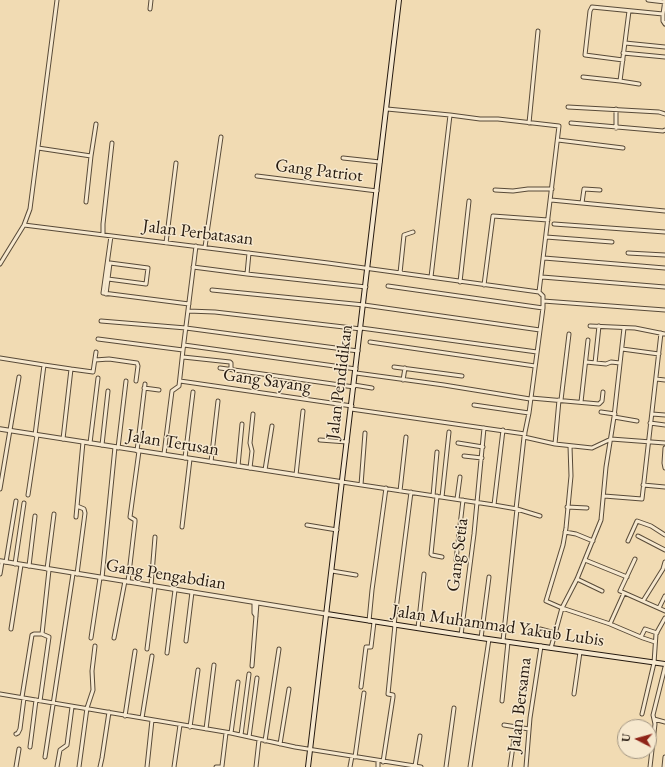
<!DOCTYPE html>
<html>
<head>
<meta charset="utf-8">
<style>
  body { margin:0 }
  #map { position:relative; width:665px; height:767px; overflow:hidden; background:#f1dbb3; font-family:"EB Garamond",serif }
  canvas { display:block }
  .north { position:absolute; left:617px; top:719px; width:40px; height:40px; box-sizing:border-box; background:#f6e8ce; border:1px solid #a29582; border-radius:50%; rotate:276deg; font-size:11px; font-weight:700; line-height:16px; text-align:center; color:#25190f }
  .north::after { content:''; display:block; margin:auto; width:14px; height:18px; background:#8f2418; clip-path:polygon(50% 0,100% 100%,50% 72%,0 100%) }
</style>
</head>
<body>
<div id="map">
<canvas width="665" height="767"></canvas>
<div class="north">U</div>
</div>
<script>
const ctx = document.querySelector('canvas').getContext('2d');
ctx.lineJoin = 'round';
const poly = rows => new Path2D(rows.map(r => 'M' + r).join(''));
function stroke(path, color, width, dash) { ctx.strokeStyle = color; ctx.lineWidth = width; ctx.lineCap = dash ? 'butt' : 'round'; ctx.setLineDash(dash || []); ctx.stroke(path); }
function drawText(font, color, halo, rows, align = 'center') {
  ctx.font = font + ' "EB Garamond",serif'; ctx.lineWidth = 3; ctx.setLineDash([]); ctx.textBaseline = 'middle'; ctx.strokeStyle = halo; ctx.fillStyle = color; for (const [text, x, y, turn = 0] of rows) {
    ctx.save(); ctx.translate(x, y); ctx.rotate((+turn || 0) * Math.PI / 180); ctx.textAlign = isNaN(turn) ? turn : align; if (halo) ctx.strokeText(text, 0, 0); ctx.fillText(text, 0, 0); ctx.restore();
  }
}
const minor = poly([
  [648,0,665,2],
  [150,9,151,0],
  [663,14,665,0],
  [625,43,665,47],
  [623,53,665,57],
  [623,60,585,55,590,11,592,7,663,14,663,21,665,24],
  [583,77,620,81,629,11],
  [620,81,639,84],
  [568,107,659,112,665,114],
  [387,109,450,115,480,119,498,119,559,126,539,292,543,296,543,308,529,413,524,437,516,509],
  [529,123,538,31],
  [571,123,663,131,665,130],
  [616,128,616,109],
  [558,140,623,148],
  [38,148,91,156,86,202],
  [91,156,96,124],
  [343,158,380,162],
  [257,176,377,191],
  [495,190,513,191,528,189,552,189],
  [551,200,665,211],
  [582,203,584,189,600,190],
  [554,224,665,232],
  [24,225,328,263,539,292],
  [103,235,103,224,112,143],
  [111,236,103,293,189,304],
  [546,237,612,242],
  [166,243,176,163],
  [205,247,221,137],
  [628,253,665,255],
  [544,258,665,268],
  [0,264,24,225,30,209,57,0],
  [193,267,247,274,249,253],
  [400,273,404,235,413,232],
  [247,274,366,287],
  [431,277,450,115],
  [542,277,665,287],
  [460,282,469,201],
  [484,285,493,216,548,220],
  [388,286,543,308],
  [212,290,364,305,540,330],
  [106,294,108,279,110,263,148,268,146,284,108,279],
  [543,301,665,310],
  [188,311,215,312,361,329],
  [101,321,186,328,358,351],
  [590,326,635,328,665,334],
  [361,328,537,352],
  [98,339,183,350,179,386,172,391,164,454],
  [370,342,535,366],
  [184,345,356,369],
  [622,349,659,354],
  [183,350,196,246],
  [183,357,230,362,231,363,231,369],
  [0,358,44,365],
  [95,360,109,359,137,363,138,366,136,381],
  [586,362,606,364,611,362,620,363],
  [595,363,599,326],
  [394,367,462,376],
  [220,368,354,387],
  [356,373,444,385,530,399],
  [656,379,665,380],
  [403,380,405,368],
  [180,381,352,406],
  [354,385,372,388],
  [144,388,159,390],
  [531,398,599,404,602,401,603,392],
  [561,400,569,334],
  [581,402,588,340],
  [474,405,529,413],
  [351,409,525,434],
  [601,412,615,414],
  [652,414,665,415],
  [614,417,637,421],
  [650,423,665,425],
  [35,435,44,365,71,369],
  [524,437,555,444,592,448,611,439,665,443],
  [63,439,71,369,93,372,96,352],
  [320,440,347,442],
  [90,443,98,378],
  [458,443,483,447],
  [555,444,559,400],
  [102,445,108,391],
  [570,446,571,476,566,528,563,545,546,601,562,608,610,624,643,638,655,642],
  [118,448,126,381],
  [665,448,664,463,665,468],
  [137,451,145,384],
  [464,456,482,458],
  [185,458,193,392],
  [211,462,218,401],
  [238,466,242,424],
  [250,468,252,451,250,443,253,414],
  [265,470,272,426],
  [296,475,303,411],
  [342,482,494,505,517,509,540,516],
  [361,485,365,433],
  [643,485,665,487],
  [0,489,19,377],
  [400,491,406,437],
  [28,495,37,435],
  [433,496,437,452],
  [437,496,431,554,432,555,442,557],
  [604,496,642,499,661,333],
  [442,497,449,432],
  [457,499,460,477],
  [494,505,503,430],
  [77,506,84,509,85,513,77,574],
  [567,507,587,508],
  [76,517,83,442],
  [307,525,337,530],
  [182,527,190,459],
  [565,532,576,534,593,541],
  [638,536,665,550],
  [628,541,637,521,651,526,665,535],
  [635,559,620,591,665,611],
  [456,560,463,500],
  [585,560,627,577],
  [6,562,16,501],
  [15,564,24,503],
  [29,566,35,516],
  [47,569,54,514],
  [332,571,356,575],
  [0,574,2,562],
  [102,578,115,447],
  [577,579,602,591],
  [128,582,135,522,135,520,130,517,139,451],
  [151,586,155,537],
  [643,601,663,569,665,562],
  [254,603,254,613,256,616],
  [659,608,665,596],
  [369,621,372,590,386,488],
  [610,624,624,593],
  [394,625,411,492],
  [418,628,424,574],
  [11,629,21,565],
  [540,629,555,633],
  [461,635,474,534,484,428],
  [641,637,645,629,657,633],
  [91,638,100,578],
  [114,638,125,581],
  [481,638,489,577],
  [186,641,192,592],
  [503,641,517,509],
  [551,648,562,608,577,579,601,520,606,467,614,417,624,328],
  [147,649,155,586],
  [167,653,175,590],
  [252,666,257,603],
  [361,687,366,647,371,647,374,622],
  [0,694,231,733,295,747,421,767],
  [574,694,580,652],
  [22,697,32,635,34,634,42,634,49,570],
  [40,701,49,637,42,634],
  [502,701,508,642],
  [642,714,654,663,656,634,665,618],
  [125,716,135,651],
  [142,718,152,656],
  [654,719,665,722],
  [504,725,529,729],
  [190,727,198,670],
  [206,729,214,665],
  [231,733,238,682],
  [16,734,18,733,20,729,24,698],
  [241,735,249,674],
  [249,737,257,678],
  [265,741,279,649],
  [280,744,289,689],
  [30,747,36,700],
  [45,757,73,574],
  [355,757,364,693],
  [383,762,393,697,393,695,388,694,395,625],
  [415,766,420,736],
  [16,767,19,749],
  [57,767,60,750,67,745,72,707],
  [79,767,87,708,93,690,92,671,95,646],
  [100,767,102,758,109,712],
  [147,767,152,720],
  [174,767,180,725],
  [216,767,220,767],
  [221,767,222,766,226,733],
  [256,767,259,740],
  [350,767,352,756],
  [378,767,378,761],
  [446,767,454,708],
  [470,767,489,639],
  [510,767,514,739],
  [526,767,530,718,541,646],
  [650,767,655,724,653,715,665,667],
  [664,767,665,757]
]);
const tertiary = poly([
  [0,429,342,482],
  [0,561,327,614]
]);
const secondary = poly([
  [327,614,481,638,665,664],
  [308,767,399,0]
]);
const streetNames = [
  ["Gang Patriot",319,171,7],
  ["Jalan Perbatasan",198,233,7],
  ["Gang Sayang",267,381,8],
  ["Jalan Pendidikan",340,382,-83],
  ["Jalan Terusan",173,443,9],
  ["Gang Setia",458,555,-83],
  ["Gang Pengabdian",166,575,9],
  ["Jalan Muhammad Yakub Lubis",498,626,8],
  ["Jalan Bersama",520,705,-83]
];
stroke(minor, '#584a38', 5);
stroke(tertiary, '#584a38', 5.5);
stroke(secondary, '#25190f', 6);
stroke(minor, '#f6e8ce', 3);
stroke(tertiary, '#f6e8ce', 3.5);
stroke(secondary, '#f6e8ce', 4);
drawText('18px', '#25190f', '#f6e8ce', streetNames);
</script>
</body>
</html>
